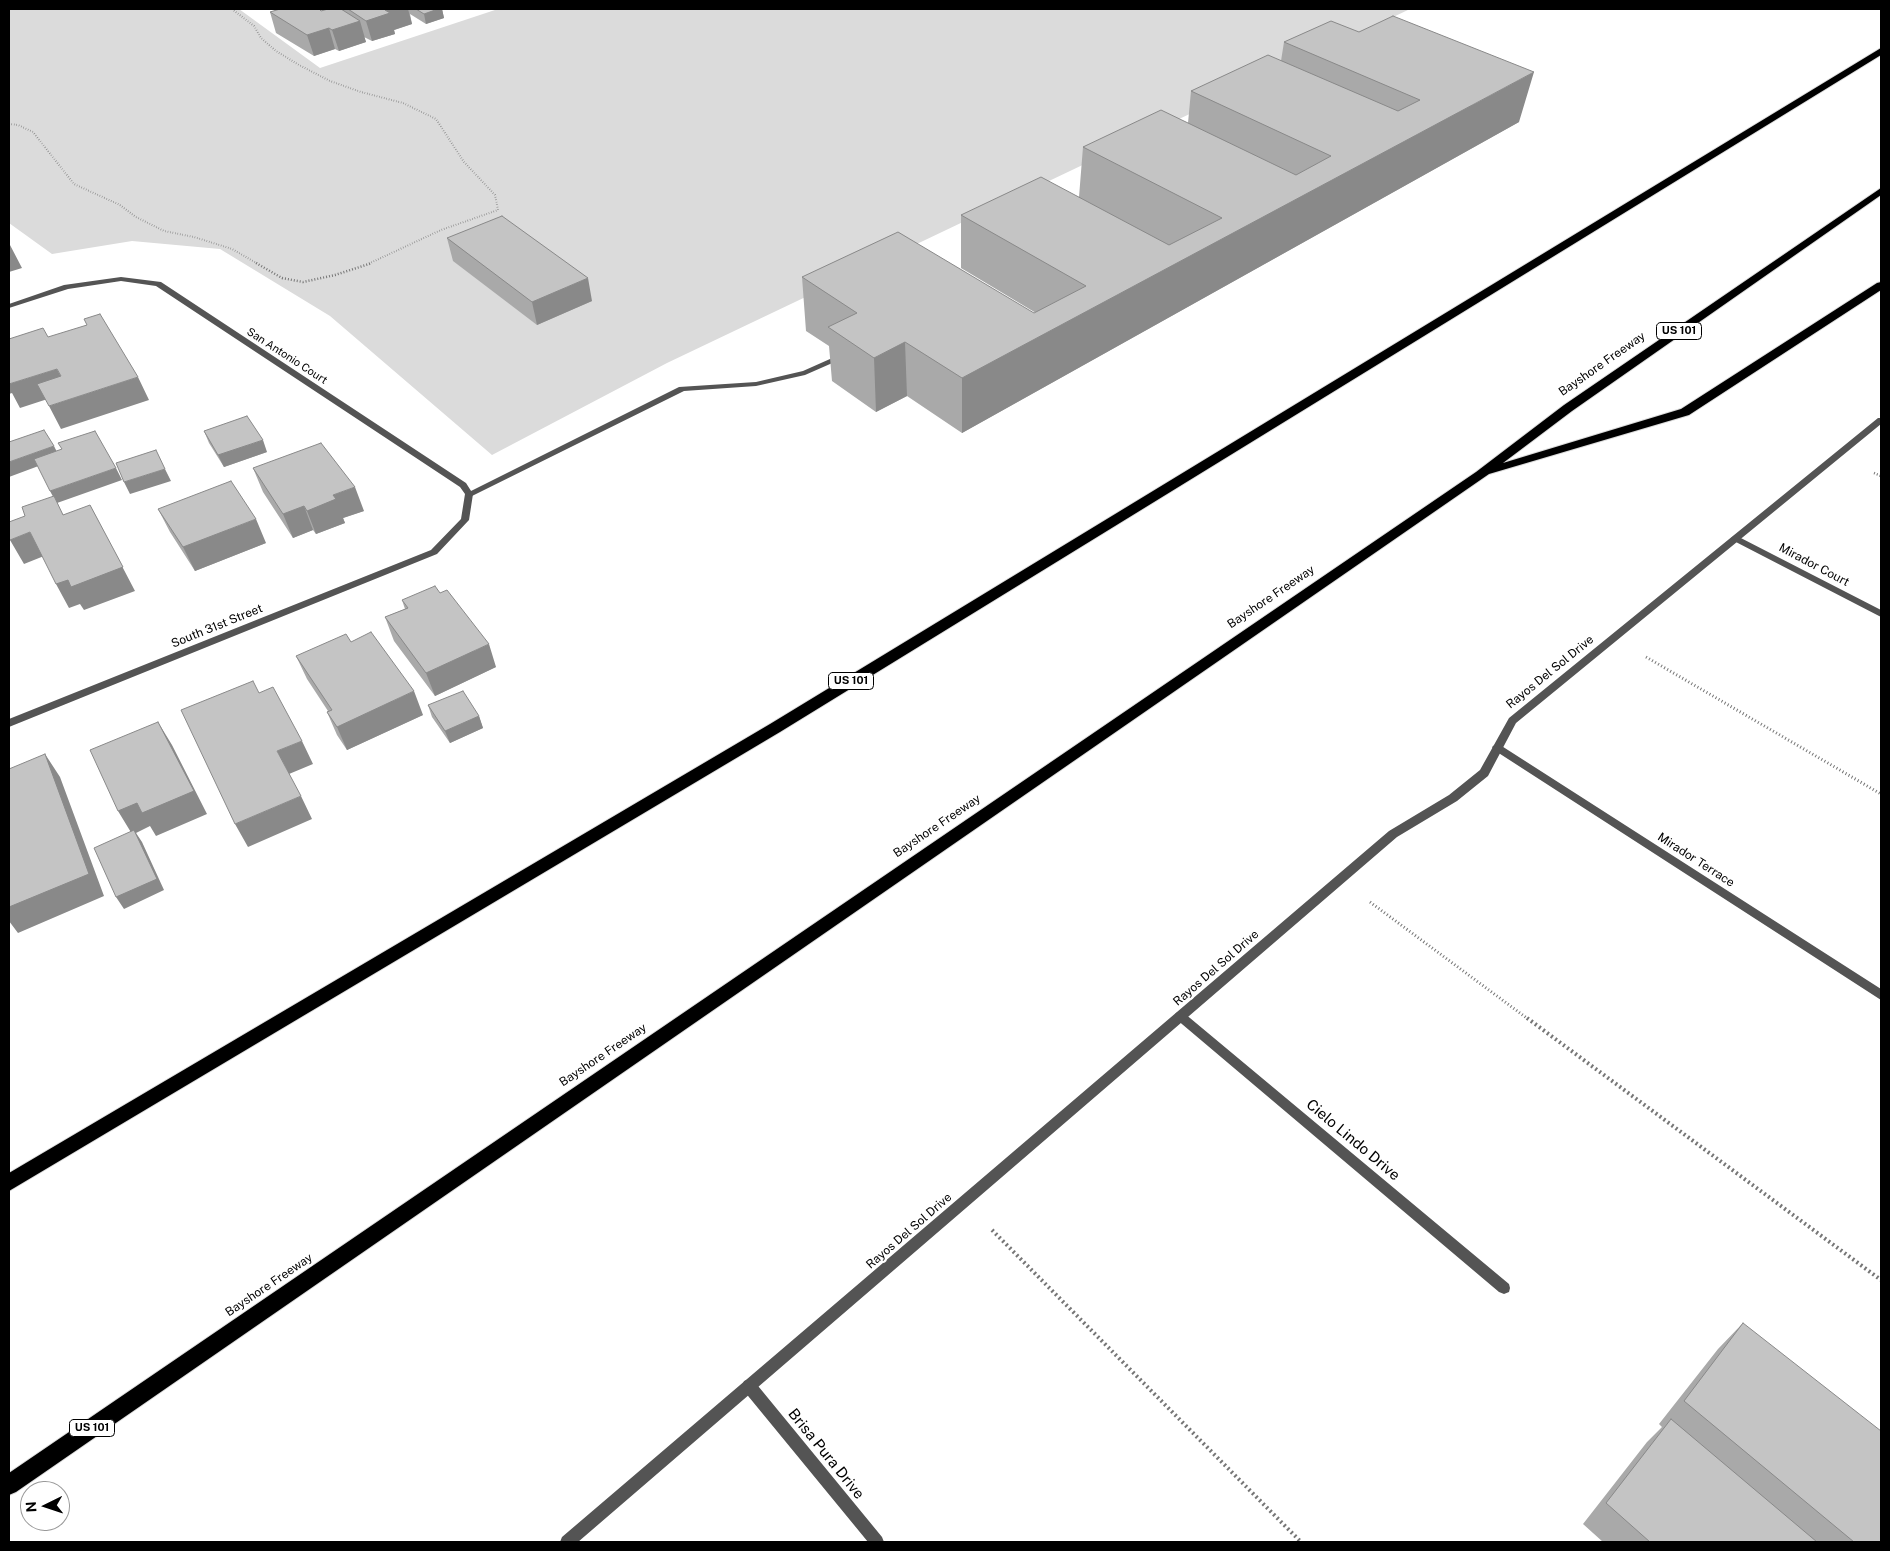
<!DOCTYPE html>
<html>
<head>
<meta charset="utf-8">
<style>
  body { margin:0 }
  #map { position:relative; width:1890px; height:1551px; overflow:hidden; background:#fff; font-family:"Public Sans",sans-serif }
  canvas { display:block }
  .frame { position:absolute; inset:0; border:10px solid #000; pointer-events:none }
  .north { position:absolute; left:20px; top:1481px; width:50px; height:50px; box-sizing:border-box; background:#fff; border:1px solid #999; border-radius:50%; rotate:266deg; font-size:14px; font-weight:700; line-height:20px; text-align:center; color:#000 }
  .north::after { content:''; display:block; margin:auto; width:18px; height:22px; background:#000; clip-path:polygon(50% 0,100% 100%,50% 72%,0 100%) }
</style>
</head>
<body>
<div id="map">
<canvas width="1890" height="1551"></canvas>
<div class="frame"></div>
<div class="north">N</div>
</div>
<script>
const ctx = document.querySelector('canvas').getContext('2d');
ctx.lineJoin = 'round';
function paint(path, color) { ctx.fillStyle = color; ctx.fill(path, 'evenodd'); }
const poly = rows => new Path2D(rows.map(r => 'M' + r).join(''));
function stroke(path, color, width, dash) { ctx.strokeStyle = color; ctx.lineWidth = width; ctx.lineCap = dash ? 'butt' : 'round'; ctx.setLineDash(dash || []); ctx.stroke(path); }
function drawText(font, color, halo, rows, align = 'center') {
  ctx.font = font + ' "Public Sans",sans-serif'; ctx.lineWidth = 4.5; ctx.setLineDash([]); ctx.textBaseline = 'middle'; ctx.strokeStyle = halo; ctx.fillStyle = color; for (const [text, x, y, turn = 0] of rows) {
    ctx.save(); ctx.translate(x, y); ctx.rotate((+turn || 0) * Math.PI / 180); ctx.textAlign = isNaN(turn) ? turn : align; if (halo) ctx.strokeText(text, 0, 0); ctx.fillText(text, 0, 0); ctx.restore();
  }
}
const green = poly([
  [9,9,239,9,320,68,498,9,1410,9,667,363,492,455,330,316,220,249,132,241,52,254,9,223]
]);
const pathFar3 = poly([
  [232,9,254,26,261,38,276,51,299,65,330,81,361,92,403,103,436,119,464,162,495,195,498,210,441,230,368,264],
  [9,124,18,125,33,132,74,184,120,205,136,217,164,231,194,237,232,249,258,264]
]);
const pathFar2 = poly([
  [256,263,282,278,303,282,335,275,372,263],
  [1874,473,1881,476]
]);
const pathFar1 = poly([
  [1646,657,1881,794],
  [1370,902,1528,1019]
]);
const path = poly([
  [1527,1018,1881,1280],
  [992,1230,1301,1542]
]);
const service = poly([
  [839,355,842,355,846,357,805,375,756,386,684,391,472,496,466,496,465,494,679,387,756,382,803,371,839,355],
  [1735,535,1881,610,1881,617,1732,540,1731,538,1735,535],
  [1497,743,1881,989,1881,1000,1494,750,1492,747,1497,743],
  [1180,1011,1184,1013,1509,1284,1510,1288,1509,1292,1504,1294,1499,1292,1176,1019,1174,1016,1176,1013,1180,1011],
  [749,1379,754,1381,882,1537,884,1542,868,1542,744,1391,742,1386,744,1381,749,1379]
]);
const minor = poly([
  [121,277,161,282,466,483,473,494,469,520,437,554,9,727,9,719,431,550,461,519,465,494,460,487,156,286,121,281,68,289,9,308,9,304,64,285,121,277],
  [1878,418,1881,418,1881,424,1516,723,1488,776,1457,801,1397,837,578,1542,560,1542,562,1537,1389,831,1449,795,1480,770,1509,718,1878,418]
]);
const motorway = poly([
  [1881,48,1881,55,780,732,9,1191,9,1173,770,724,1881,48],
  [1881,188,1881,195,1572,411,1503,463,1681,409,1877,283,1881,282,1881,290,1689,415,1489,474,16,1492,9,1495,9,1473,1476,472,1564,405,1881,188]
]);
const wall = poly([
  [342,9,444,9,442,9,444,18,426,24,410,14,412,24,394,30,395,34,372,41,364,37,366,42,339,51,335,49,314,56,276,33,270,12,343,10],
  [1284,42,1519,122,962,433,907,396,876,412,832,381,829,346,806,331,802,277,1034,313,1036,313,961,268,961,215,1079,197,1083,147,1188,123,1191,91,1281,61],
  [447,238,592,301,537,325,453,261],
  [204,431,267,452,224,467,209,443],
  [253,468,364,511,343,518,345,523,316,534,313,530,293,538,263,492],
  [158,509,266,543,195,571,170,532],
  [402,600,496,667,435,696,394,641,385,617,405,609],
  [296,656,423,715,347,750,337,735,327,712,328,711,307,679],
  [428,705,479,716,483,728,450,743,432,717],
  [1743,1323,1881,1542,1603,1542,1583,1524,1647,1442,1662,1427,1659,1424,1718,1349]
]);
const shadedWall = poly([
  [389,9,408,9,412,24,394,30,395,34,372,41,366,21,385,10],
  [433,9,444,9,442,9,444,18,426,24,424,14],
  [360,21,366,42,339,51,332,30],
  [329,28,335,49,314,56,307,35],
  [1534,72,1519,122,962,433,962,378],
  [10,245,22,268,9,272,9,246],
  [588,278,592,301,537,325,532,302],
  [905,342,907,396,876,412,874,358],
  [57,369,69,392,20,408,12,393,9,394,9,384],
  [138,377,149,400,61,429,49,406],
  [263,440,267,452,224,467,218,455],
  [54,446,60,458,9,477,9,462],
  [116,468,122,480,57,503,76,539,50,491],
  [165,469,171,481,130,494,124,482],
  [355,487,364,511,343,518,345,523,316,534,307,511,333,495],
  [90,505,135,591,84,610,80,604,69,608,56,584],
  [304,506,313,530,293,538,283,514],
  [256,519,266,543,195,571,183,547],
  [30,532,44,556,24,564,10,540],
  [489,644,496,667,435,696,426,673],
  [414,691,423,715,347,750,337,727],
  [479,716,483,728,450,743,445,731],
  [158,722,172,745,207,814,156,836,150,826,136,833,142,842,164,890,124,909,116,897,132,834,118,811],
  [302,741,313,764,289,774,277,751],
  [45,754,60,777,104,896,18,933,9,921,9,907],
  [301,796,312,819,248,847,235,824]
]);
const building = poly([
  [280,9,319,9,321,11,328,9,341,9,360,21,332,30,329,28,307,35,270,12,280,9],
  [348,9,389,9,385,10,390,13,366,21,348,9],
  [416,9,438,9,424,14,416,9],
  [1393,16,1534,72,962,378,905,342,874,358,828,327,857,313,802,277,898,232,1034,313,1086,286,961,215,1041,177,1169,245,1222,218,1083,147,1161,110,1296,175,1331,156,1191,91,1268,55,1398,111,1420,100,1284,42,1331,21,1359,32,1393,16],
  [502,216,588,278,532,302,447,238,502,216],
  [100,314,138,377,49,406,37,384,61,376,57,369,9,384,9,339,43,328,48,337,87,325,84,319,100,314],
  [247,416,263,440,218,455,204,431,247,416],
  [44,430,54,446,9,462,9,442,44,430],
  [95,431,116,468,50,491,34,459,62,449,58,443,95,431],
  [321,443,355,487,333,495,336,499,307,511,304,506,283,514,253,468,321,443],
  [156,450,165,469,124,482,116,463,156,450],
  [231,481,256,519,183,547,158,509,231,481],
  [54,496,63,515,90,505,123,567,71,587,68,580,56,584,30,532,10,540,9,538,9,522,25,516,22,507,54,496],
  [435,586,440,593,447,590,489,644,426,673,385,617,408,608,402,600,435,586],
  [371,632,414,691,337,727,327,712,332,710,296,656,346,634,351,642,371,632],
  [253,681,259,693,273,687,302,741,277,751,301,796,235,824,181,710,253,681],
  [463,691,479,716,445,731,428,705,463,691],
  [158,722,194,791,142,813,137,803,118,811,90,750,158,722],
  [45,754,89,874,9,907,9,769,45,754],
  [134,830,157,879,116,897,94,848,134,830],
  [1743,1323,1881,1431,1881,1542,1854,1542,1684,1401,1743,1323],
  [1671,1419,1817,1542,1650,1542,1606,1503,1671,1419]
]);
const shields = [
  [1679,331,45],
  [851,681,45],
  [92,1428,45]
];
const shieldNames = [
  ["US 101",1679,331],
  ["US 101",851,681],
  ["US 101",92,1428]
];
const farStreetnames = [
  ["San Antonio Court",287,356,33]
];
const streetNames = [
  ["Bayshore Freeway",1602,364,-35],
  ["Mirador Court",1814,565,28],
  ["Bayshore Freeway",1271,597,-34],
  ["South 31st Street",217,626,-22],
  ["Rayos Del Sol Drive",1550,672,-39],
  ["Bayshore Freeway",937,826,-34],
  ["Mirador Terrace",1696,860,33],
  ["Rayos Del Sol Drive",1216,968,-41],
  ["Bayshore Freeway",603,1055,-34],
  ["Rayos Del Sol Drive",909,1231,-41],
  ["Bayshore Freeway",269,1285,-34]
];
const nearStreetnames = [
  ["Cielo Lindo Drive",1353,1140,40],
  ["Brisa Pura Drive",826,1454,51]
];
paint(green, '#dbdbdb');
stroke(motorway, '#dbdbdb', 2);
stroke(pathFar3, '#767676', 2, [0.5, 2]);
stroke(pathFar2, '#767676', 2.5, [1, 2]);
stroke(pathFar1, '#767676', 3, [1, 2.5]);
stroke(path, '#767676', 4, [2, 3]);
paint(service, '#545454');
paint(minor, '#545454');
paint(motorway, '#000');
paint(wall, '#a9a9a9');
paint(shadedWall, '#898989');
paint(building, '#c4c4c4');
stroke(building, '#898989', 1);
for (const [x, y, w] of shields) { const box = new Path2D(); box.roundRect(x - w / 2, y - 8.5, w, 17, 4); ctx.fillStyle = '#fff'; ctx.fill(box); stroke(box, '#000', 1); }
drawText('bold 11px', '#000', null, shieldNames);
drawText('11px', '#000', '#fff', farStreetnames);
drawText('12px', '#000', '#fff', streetNames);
drawText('15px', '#000', '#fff', nearStreetnames);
</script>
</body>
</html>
